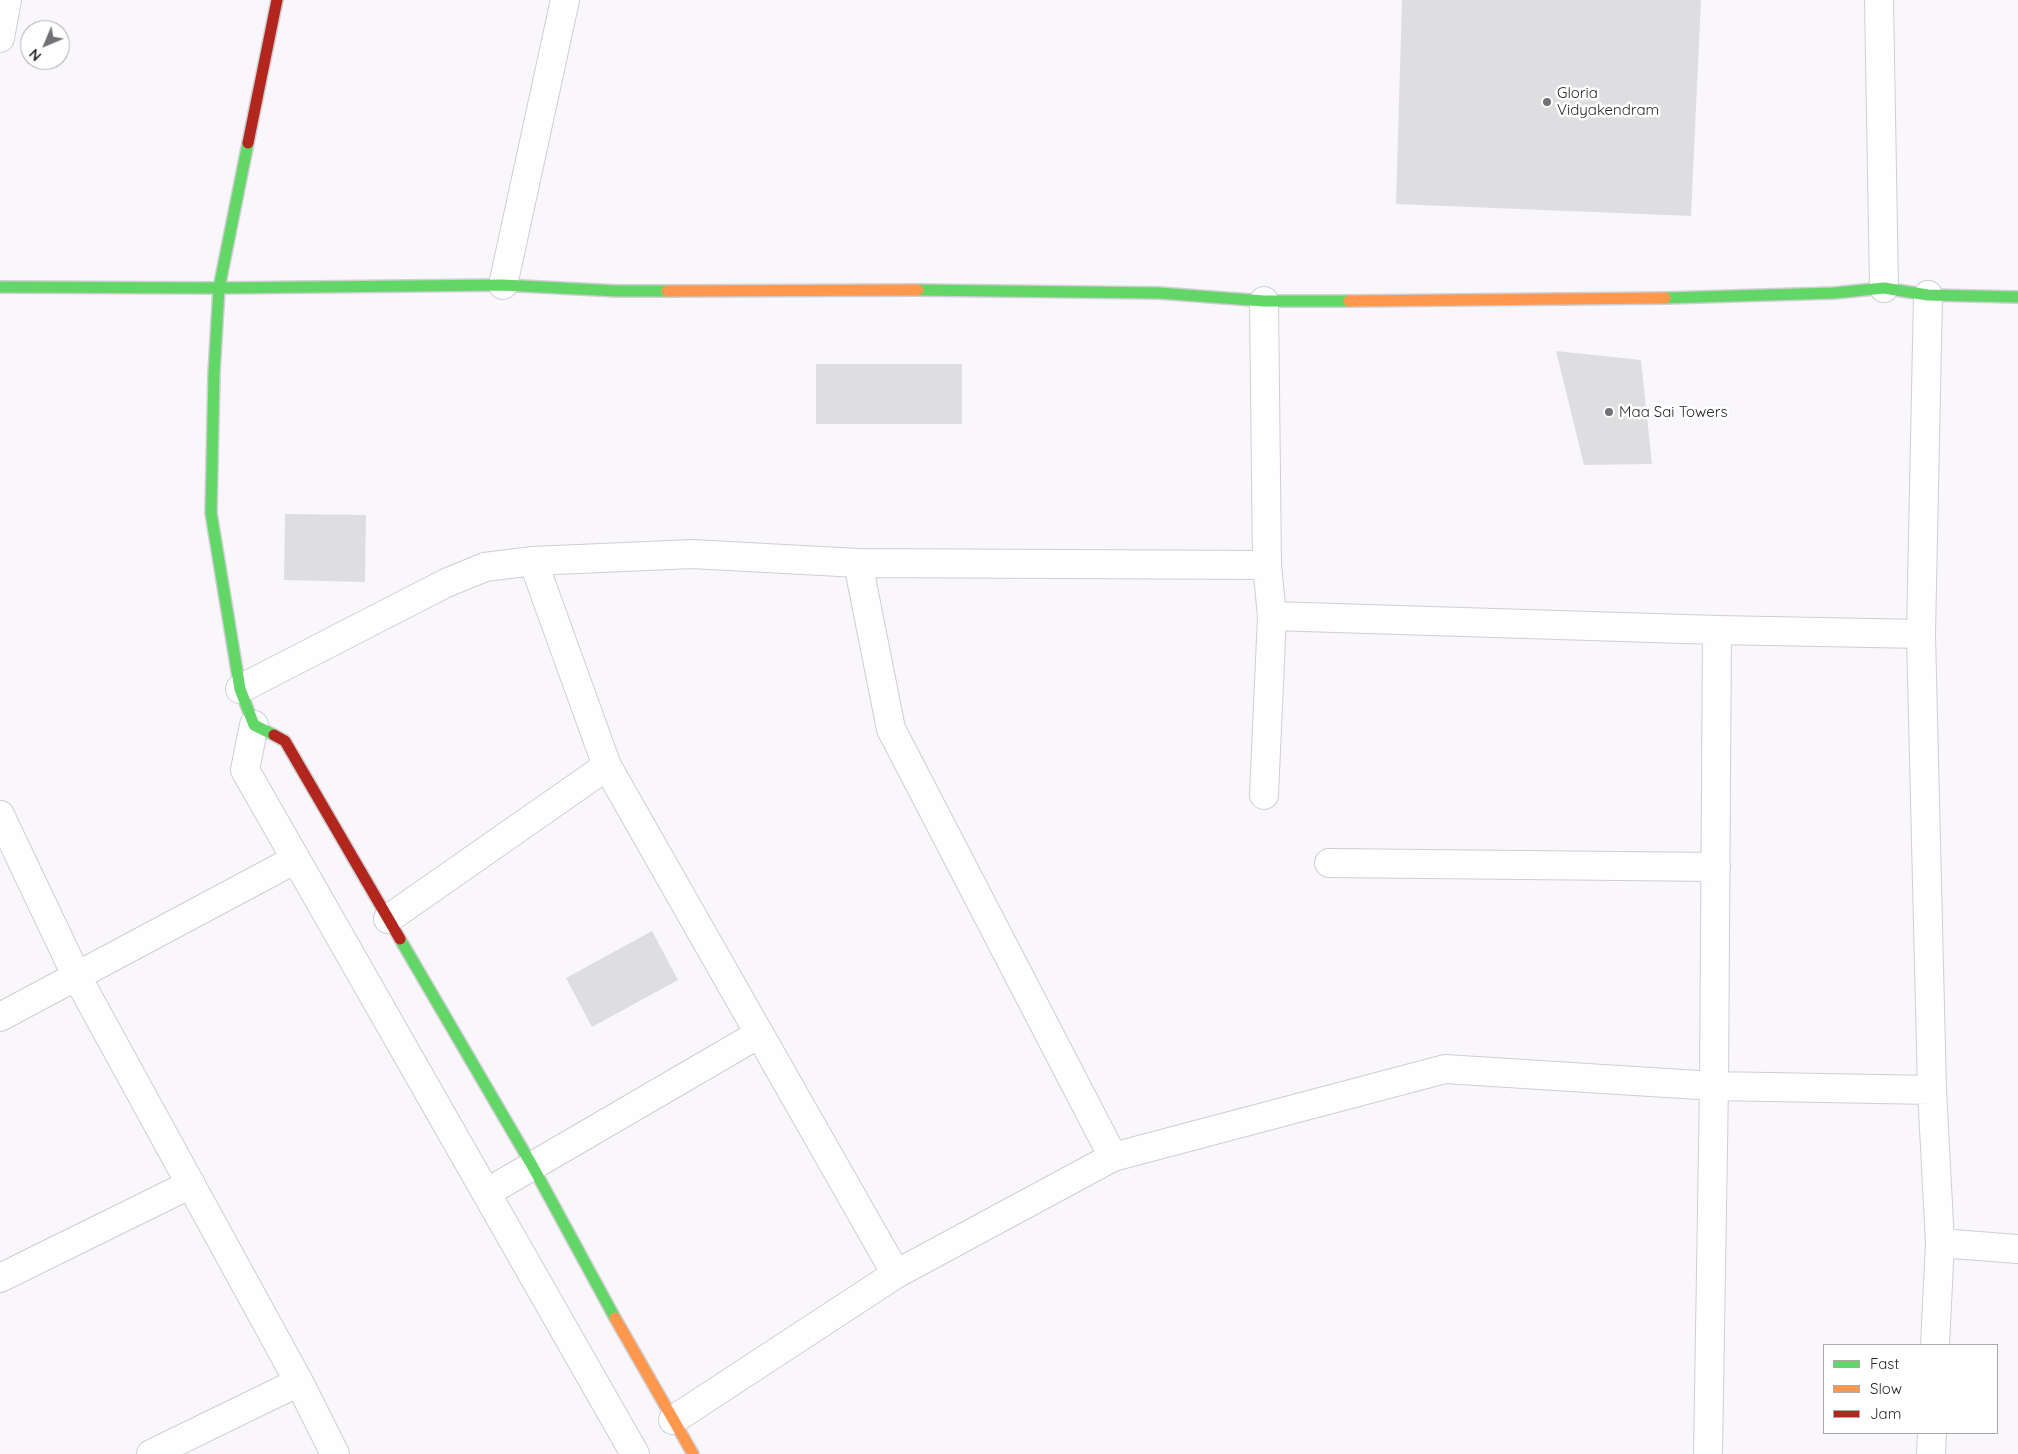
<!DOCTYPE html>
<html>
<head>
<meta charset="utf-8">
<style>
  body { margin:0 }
  #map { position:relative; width:2018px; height:1454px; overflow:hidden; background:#f9f7fc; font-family:Quicksand,sans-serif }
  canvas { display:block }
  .legend { position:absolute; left:1823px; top:1344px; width:175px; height:90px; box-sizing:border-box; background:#fff; border:1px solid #a9a9aa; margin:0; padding:6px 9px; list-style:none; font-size:15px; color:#28272a }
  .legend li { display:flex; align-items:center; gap:10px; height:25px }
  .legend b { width:25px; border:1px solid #a9a9aa }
  .north { position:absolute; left:20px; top:20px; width:50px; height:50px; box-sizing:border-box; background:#fff; border:1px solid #a9a9aa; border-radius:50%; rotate:225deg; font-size:14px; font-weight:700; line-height:20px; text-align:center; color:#28272a }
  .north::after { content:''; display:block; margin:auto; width:18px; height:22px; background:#717074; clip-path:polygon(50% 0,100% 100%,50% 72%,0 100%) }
</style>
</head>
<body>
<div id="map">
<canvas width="2018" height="1454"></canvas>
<ul class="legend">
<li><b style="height:6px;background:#63d668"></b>Fast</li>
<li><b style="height:6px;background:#ff974d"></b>Slow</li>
<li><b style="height:6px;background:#b3261e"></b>Jam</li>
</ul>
<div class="north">N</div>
</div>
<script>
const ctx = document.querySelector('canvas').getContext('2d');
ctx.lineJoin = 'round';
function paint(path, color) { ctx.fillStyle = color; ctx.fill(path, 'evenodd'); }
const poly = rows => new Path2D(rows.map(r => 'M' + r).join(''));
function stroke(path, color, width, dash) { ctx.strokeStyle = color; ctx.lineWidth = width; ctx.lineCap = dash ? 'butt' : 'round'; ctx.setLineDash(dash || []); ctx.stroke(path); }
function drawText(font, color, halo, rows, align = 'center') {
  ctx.font = font + ' Quicksand,sans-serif'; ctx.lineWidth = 5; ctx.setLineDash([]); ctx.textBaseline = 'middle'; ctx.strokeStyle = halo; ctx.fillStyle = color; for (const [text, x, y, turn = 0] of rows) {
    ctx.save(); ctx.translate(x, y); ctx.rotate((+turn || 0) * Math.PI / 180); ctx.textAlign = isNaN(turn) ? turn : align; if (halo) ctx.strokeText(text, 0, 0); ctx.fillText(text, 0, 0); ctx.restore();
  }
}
const building = poly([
  [1402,0,1701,0,1691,216,1396,204],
  [1556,351,1641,360,1652,464,1584,465],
  [816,364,962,364,962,424,816,424],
  [285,514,366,515,365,582,284,580],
  [652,931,678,980,592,1027,566,978]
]);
const street = poly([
  [1879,0,1884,288],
  [0,38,7,0],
  [503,285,565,0],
  [1928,295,1921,634,1932,1090,1940,1243,1935,1345],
  [1264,301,1267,565,1272,616,1717,630,1921,634],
  [533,561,607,766,896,1274],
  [240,689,446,583,485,567,533,561,692,554,858,563,1267,565],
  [254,725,245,770,635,1454],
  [1264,795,1272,616],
  [0,815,76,975,299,1382,335,1454],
  [1329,863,1716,867],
  [388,919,607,766],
  [0,1017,296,859],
  [1113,1157,1445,1069,1714,1086,1932,1090],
  [486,1193,759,1034],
  [1940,1243,2018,1249],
  [0,1278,191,1184],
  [673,1420,896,1274,1113,1157,891,729,858,563],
  [151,1454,299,1382],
  [1708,1454,1714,1086,1717,630],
  [1931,1454,1932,1433]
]);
const fast = poly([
  [248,143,219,288,214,373,211,513,240,689,254,725,274,735],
  [0,287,219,288,503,285,617,291,667,291],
  [918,290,1159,293,1264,301,1349,301],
  [1665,298,1834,293,1884,288,1928,295,2018,297],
  [400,939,533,1167,615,1318]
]);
const slow = poly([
  [667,291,918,290],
  [1349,301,1665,298],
  [615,1318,693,1454]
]);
const jam = poly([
  [248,143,277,0],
  [274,735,285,741,400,939]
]);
const markers = [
  [1547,102,5,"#717074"],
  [1609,412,5,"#717074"]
];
const poiNames = [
  ["Gloria",1557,93],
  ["Vidyakendram",1557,110],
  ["Maa Sai Towers",1619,412]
];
paint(building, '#dedee0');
stroke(street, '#cfced2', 30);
stroke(fast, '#cfced2', 14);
stroke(slow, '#cfced2', 14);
stroke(jam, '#cfced2', 14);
stroke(street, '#fefeff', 28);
stroke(fast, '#63d668', 11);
stroke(slow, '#ff974d', 11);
stroke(jam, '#b3261e', 11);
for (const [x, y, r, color] of markers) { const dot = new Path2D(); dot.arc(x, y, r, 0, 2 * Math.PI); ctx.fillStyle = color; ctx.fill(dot); stroke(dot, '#fff', 2); }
drawText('15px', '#28272a', '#fff', poiNames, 'left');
</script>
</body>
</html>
